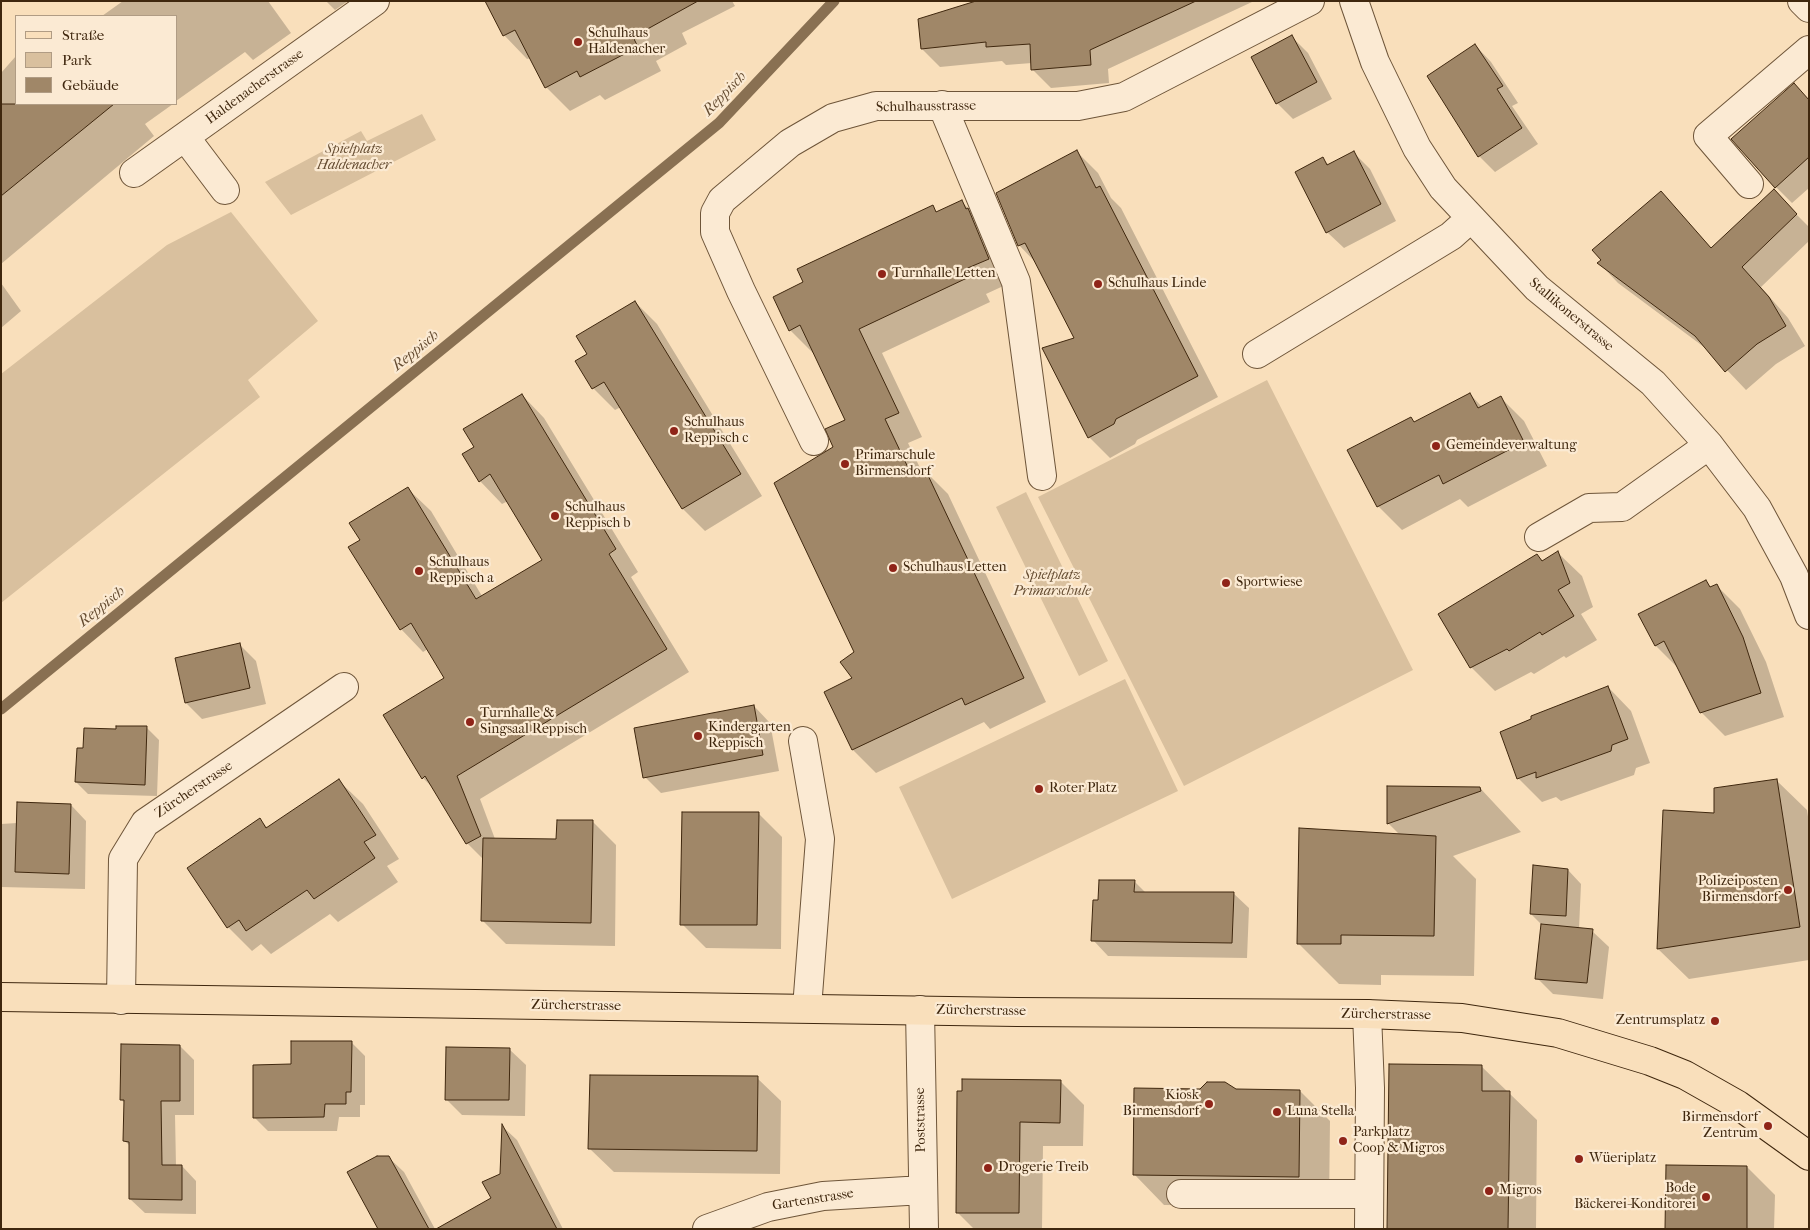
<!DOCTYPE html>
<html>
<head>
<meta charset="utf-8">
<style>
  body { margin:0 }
  #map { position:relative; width:1810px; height:1230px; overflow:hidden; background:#f9dfbb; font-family:"IM FELL French Canon",serif }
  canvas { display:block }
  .frame { position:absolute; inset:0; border:2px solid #3f270e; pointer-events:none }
  .legend { position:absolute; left:15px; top:15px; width:162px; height:90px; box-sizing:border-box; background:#fbead3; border:1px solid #b09c84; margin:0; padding:6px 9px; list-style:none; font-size:15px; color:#3f270e }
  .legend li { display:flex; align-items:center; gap:10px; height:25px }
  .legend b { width:25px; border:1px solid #b09c84 }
</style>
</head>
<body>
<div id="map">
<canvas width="1810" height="1230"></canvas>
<div class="frame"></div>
<ul class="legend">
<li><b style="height:6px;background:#f9dfbb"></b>Straße</li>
<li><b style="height:14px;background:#d9c09e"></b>Park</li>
<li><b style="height:14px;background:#a08768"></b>Gebäude</li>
</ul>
</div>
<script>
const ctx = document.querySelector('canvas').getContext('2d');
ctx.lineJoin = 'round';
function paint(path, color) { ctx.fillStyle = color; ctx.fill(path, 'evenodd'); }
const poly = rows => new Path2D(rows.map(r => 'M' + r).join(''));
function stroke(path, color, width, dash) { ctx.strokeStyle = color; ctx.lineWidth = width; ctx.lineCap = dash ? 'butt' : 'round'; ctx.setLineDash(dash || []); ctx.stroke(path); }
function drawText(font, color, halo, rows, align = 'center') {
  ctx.font = font + ' "IM FELL French Canon",serif'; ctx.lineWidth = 4.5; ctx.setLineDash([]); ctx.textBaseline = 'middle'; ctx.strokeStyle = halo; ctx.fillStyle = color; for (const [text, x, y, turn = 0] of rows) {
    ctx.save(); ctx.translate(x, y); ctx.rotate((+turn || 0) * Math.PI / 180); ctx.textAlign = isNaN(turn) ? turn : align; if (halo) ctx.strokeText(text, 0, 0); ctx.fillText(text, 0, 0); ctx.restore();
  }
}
const green = poly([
  [422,114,436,140,291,215,265,182,361,131,367,141],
  [231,212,318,321,248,380,260,397,1,603,1,374,167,245],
  [1267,380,1413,670,1184,786,1038,497],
  [1026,492,1108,661,1079,676,996,507],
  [1125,679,1178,791,952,899,899,787]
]);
const shadow = poly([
  [123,1,268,1,291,33,253,60,245,52,176,101,176,16,102,16],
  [326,1,348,1,335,10],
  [486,1,732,1,735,6,682,33,687,44,656,61,661,71,605,100,600,95,570,111,546,87,531,58,527,59,504,35],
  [974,1,1252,1,1252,2,1108,69,1109,83,1051,88,1032,69,1032,63,1006,65,1002,61,940,67,922,49],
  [1292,37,1308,53,1332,99,1293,119,1277,103],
  [1475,45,1491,62,1518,103,1512,106,1538,144,1495,172,1479,156],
  [16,56,16,104,173,104,145,124,154,136,1,264,1,73],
  [1809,100,1809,188,1792,203,1776,187],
  [1077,152,1098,173,1111,198,1121,208,1218,397,1137,440,1135,444,1110,458,1089,437,1076,339,1036,263,1019,245],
  [1354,153,1370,169,1396,221,1344,248,1327,232,1322,158,1329,165],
  [1773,191,1809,227,1809,241,1761,287,1788,318,1805,346,1776,364,1746,390,1708,350,1618,283,1599,263,1661,193,1712,249],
  [962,202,986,226,1012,282,986,294,990,302,882,353,922,437,908,443,922,472,925,471,948,494,1046,702,990,729,984,722,876,773,853,750,855,652,835,448,846,421,814,354,790,330,805,283,932,207,938,213],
  [1,283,21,311,1,328],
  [635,302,657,324,762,496,705,531,683,509,621,407,615,410,593,388,589,354],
  [1470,394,1482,407,1500,397,1524,421,1547,466,1468,507,1460,499,1402,530,1378,506,1415,423],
  [522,395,544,418,638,572,631,577,689,672,480,799,495,839,558,840,593,822,616,845,615,946,506,944,483,921,484,860,467,843,436,791,423,778,446,678,428,649,423,652,401,629,361,541,408,489,431,511,482,596,544,560,508,501,502,504,480,481,475,448],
  [1558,553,1582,576,1593,607,1581,614,1597,640,1566,658,1564,656,1534,674,1531,672,1495,691,1471,667,1537,555,1543,561],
  [1705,581,1711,588,1716,585,1740,609,1766,662,1784,717,1725,736,1701,712,1679,669,1656,646,1639,614],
  [240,645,256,661,266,704,202,719,186,703],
  [1608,687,1631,711,1650,763,1636,768,1634,775,1561,801,1556,797,1542,802,1518,778],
  [754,706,770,723,779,771,661,793,645,777],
  [147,728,159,740,157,796,88,794,76,782,84,749,117,730],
  [1776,780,1807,810,1809,823,1809,960,1689,979,1658,949,1715,814],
  [339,781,363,804,399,859,387,866,398,882,338,922,330,914,271,954,261,944,252,951,228,927,260,820,268,828],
  [1480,788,1521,832,1453,856,1476,879,1474,976,1381,975,1381,985,1339,984,1298,943,1401,836,1388,823],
  [71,805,86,821,85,889,1,887,1,824,17,823],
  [758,813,782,837,781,949,706,948,682,924],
  [1568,870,1581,884,1579,929,1592,931,1609,947,1603,999,1553,994,1537,978,1542,925,1531,914],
  [1134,881,1146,893,1233,893,1249,908,1247,958,1108,956,1093,940,1099,901],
  [351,1042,365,1056,365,1105,360,1105,360,1117,339,1117,337,1131,268,1131,254,1117,292,1066],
  [180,1046,194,1060,194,1115,175,1115,176,1166,182,1166,196,1181,196,1214,145,1213,130,1199,131,1147,124,1140,125,1103,121,1100],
  [509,1049,526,1065,525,1116,462,1115,446,1099],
  [1481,1066,1537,1120,1536,1229,1388,1229],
  [757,1078,781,1101,780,1174,614,1172,590,1149],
  [1060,1081,1084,1105,1083,1146,1043,1146,1042,1229,974,1229,957,1212,959,1093],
  [1236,1091,1300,1091,1330,1121,1329,1207,1164,1205,1134,1174],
  [503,1127,517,1140,563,1229,438,1229,493,1199,501,1175],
  [388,1157,404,1172,435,1229,379,1229],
  [1747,1167,1775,1195,1774,1229,1667,1229]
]);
const stream = poly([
  [1,709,719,123,834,1]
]);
const building = poly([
  [485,1,698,1,633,37,638,47,580,77,577,71,545,88,515,30,503,36,485,1],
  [976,1,1196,1,1090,50,1091,65,1031,70,1030,44,986,47,986,42,921,49,918,19,976,1],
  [1292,35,1317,82,1276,104,1251,57,1292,35],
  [1475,44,1503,86,1497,89,1522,128,1478,157,1427,76,1475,44],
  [1794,83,1809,100,1809,157,1775,188,1731,139,1794,83],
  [1,104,114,104,1,196,1,104],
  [1077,150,1096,188,1100,186,1198,376,1116,419,1114,424,1088,438,1042,348,1074,338,1025,243,1018,246,996,193,1077,150],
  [1354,151,1381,204,1326,233,1295,172,1323,157,1327,165,1354,151],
  [1774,189,1797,214,1742,267,1769,297,1786,326,1757,344,1725,372,1695,336,1597,263,1601,260,1592,250,1661,191,1711,248,1774,189],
  [962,200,966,209,968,208,989,259,963,270,967,278,859,329,899,413,885,419,912,476,925,469,1024,678,965,705,962,698,852,750,824,692,852,678,840,662,854,652,774,483,833,447,825,429,845,420,800,325,789,331,773,297,803,282,797,269,933,205,936,212,962,200],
  [635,301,741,474,682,509,604,382,592,389,575,361,587,354,576,336,635,301],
  [1470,393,1478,408,1501,396,1524,442,1443,484,1439,475,1377,507,1347,450,1411,417,1414,422,1470,393],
  [522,394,616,549,609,554,667,649,457,776,481,836,466,844,425,776,422,779,383,715,444,678,411,623,400,630,348,547,360,540,349,523,408,487,476,599,542,560,490,474,479,482,462,454,474,447,463,429,522,394],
  [1558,551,1570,583,1558,590,1574,616,1542,635,1540,632,1509,651,1507,649,1470,668,1438,614,1537,554,1542,561,1558,551],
  [1706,580,1710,587,1717,584,1743,637,1761,693,1700,713,1664,641,1655,646,1638,614,1706,580],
  [240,643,250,688,185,703,175,658,240,643],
  [1608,686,1628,739,1612,745,1611,751,1536,778,1536,772,1517,779,1500,732,1531,719,1531,716,1608,686],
  [754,705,763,755,643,778,634,728,754,705],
  [116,726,147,726,145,785,75,782,77,748,83,748,84,728,116,729,116,726],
  [339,779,376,835,364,842,375,858,314,899,307,890,246,931,239,920,227,928,187,868,260,818,266,828,339,779],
  [1777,779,1800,927,1657,949,1663,810,1714,813,1714,788,1777,779],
  [1387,786,1480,787,1481,791,1387,824,1387,786],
  [17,802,71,804,69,874,15,872,17,802],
  [682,812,759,812,757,925,680,925,682,812],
  [557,820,593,820,591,923,481,921,483,838,556,839,557,820],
  [1299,828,1436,836,1434,936,1341,935,1341,944,1297,944,1299,828],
  [1533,865,1568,869,1566,916,1530,914,1533,865],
  [1099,880,1135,880,1134,892,1234,892,1232,943,1091,941,1093,900,1098,900,1099,880],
  [1541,924,1593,929,1587,983,1535,979,1541,924],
  [291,1041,352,1041,351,1092,346,1092,346,1104,325,1104,324,1117,253,1118,253,1065,291,1064,291,1041],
  [121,1044,180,1045,180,1101,161,1101,162,1165,182,1165,182,1200,129,1199,129,1142,123,1141,124,1100,120,1100,121,1044],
  [446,1047,510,1048,509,1100,445,1100,446,1047],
  [1389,1064,1482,1065,1482,1091,1510,1091,1508,1229,1387,1229,1389,1064],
  [590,1075,758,1076,757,1151,588,1149,590,1075],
  [962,1079,1061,1080,1060,1123,1020,1122,1019,1213,956,1213,957,1091,962,1091,962,1079],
  [1207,1082,1225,1082,1236,1089,1300,1090,1299,1177,1133,1175,1134,1088,1200,1089,1207,1082],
  [502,1124,557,1229,436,1229,491,1198,482,1182,500,1174,502,1124],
  [377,1156,389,1156,429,1229,378,1229,347,1172,377,1156],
  [1666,1165,1747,1166,1747,1229,1665,1229,1666,1165]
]);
const minor = poly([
  [1354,1,1375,62,1417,148,1443,188,1537,288,1653,383,1709,445,1757,508,1794,576,1809,615],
  [1802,1,1809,8],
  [942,105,1016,282,1042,476],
  [185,137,225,190],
  [134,173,375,1],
  [1749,184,1708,136,1809,50],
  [1257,354,1451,236,1470,219],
  [814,441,741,291,715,232,715,213,722,200,790,143,833,118,876,106,1078,106,1124,97,1310,1],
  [1539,537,1589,508,1622,507,1709,445],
  [803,741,820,839,807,1008],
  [121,1000,123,859,145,823,344,687],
  [920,1010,924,1229],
  [1367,1014,1370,1088,1369,1229],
  [1181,1194,1368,1194],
  [707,1229,768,1207,823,1196,923,1190]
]);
const major = poly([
  [1,997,1017,1012,1367,1014,1462,1018,1558,1033,1650,1061,1685,1075,1738,1105,1809,1156]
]);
const markers = [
  [578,42,5,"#8f2418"],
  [882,274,5,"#8f2418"],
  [1098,284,5,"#8f2418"],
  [674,431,5,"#8f2418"],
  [1436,446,5,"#8f2418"],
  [845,464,5,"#8f2418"],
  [555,516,5,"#8f2418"],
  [893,568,5,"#8f2418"],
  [419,571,5,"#8f2418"],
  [1226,583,5,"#8f2418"],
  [470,722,5,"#8f2418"],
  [698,736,5,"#8f2418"],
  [1039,789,5,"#8f2418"],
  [1788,890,5,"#8f2418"],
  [1715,1021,5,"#8f2418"],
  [1209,1104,5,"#8f2418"],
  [1277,1112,5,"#8f2418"],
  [1768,1126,5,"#8f2418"],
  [1343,1141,5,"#8f2418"],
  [1579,1159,5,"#8f2418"],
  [988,1168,5,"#8f2418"],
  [1489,1191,5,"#8f2418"],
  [1706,1197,5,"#8f2418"]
];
const poiNames = [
  ["Schulhaus",588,34],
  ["Haldenacher",588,50],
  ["Turnhalle Letten",892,274],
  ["Schulhaus Linde",1108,284],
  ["Schulhaus",684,423],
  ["Reppisch c",684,439],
  ["Gemeindeverwaltung",1446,446],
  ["Primarschule",855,456],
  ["Birmensdorf",855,472],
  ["Schulhaus",565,508],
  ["Reppisch b",565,524],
  ["Schulhaus",429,563],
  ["Reppisch a",429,579],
  ["Schulhaus Letten",903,568],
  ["Sportwiese",1236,583],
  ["Turnhalle &",480,714],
  ["Singsaal Reppisch",480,730],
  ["Kindergarten",708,728],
  ["Reppisch",708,744],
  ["Roter Platz",1049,789],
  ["Polizeiposten",1778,882,"right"],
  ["Birmensdorf",1778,898,"right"],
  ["Zentrumsplatz",1705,1021,"right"],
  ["Kiosk",1199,1096,"right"],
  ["Birmensdorf",1199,1112,"right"],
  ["Luna Stella",1287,1112],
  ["Birmensdorf",1758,1118,"right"],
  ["Zentrum",1758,1134,"right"],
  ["Parkplatz",1353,1133],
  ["Coop & Migros",1353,1149],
  ["Wüeriplatz",1589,1159],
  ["Drogerie Treib",998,1168],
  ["Bode",1696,1189,"right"],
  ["Bäckerei-Konditorei",1696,1205,"right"],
  ["Migros",1499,1191]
];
const streetNames = [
  ["Haldenacherstrasse",255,87,-36],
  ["Schulhausstrasse",926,107,-1],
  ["Stallikonerstrasse",1571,315,40],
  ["Zürcherstrasse",194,790,-34],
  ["Zürcherstrasse",576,1006,1],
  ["Zürcherstrasse",981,1011,1],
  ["Zürcherstrasse",1386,1015,1],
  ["Poststrasse",921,1120,-91],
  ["Gartenstrasse",813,1200,-9]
];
const parkNames = [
  ["Spielplatz",354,150],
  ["Haldenacher",354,166],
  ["Spielplatz",1052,576],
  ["Primarschule",1052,592]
];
const waterNames = [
  ["Reppisch",725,94,-46],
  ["Reppisch",416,351,-39],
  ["Reppisch",102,607,-39]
];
paint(green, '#d9c09e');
paint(shadow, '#0003');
stroke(stream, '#897052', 11);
paint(building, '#a08768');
stroke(building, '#3f270e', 1);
stroke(minor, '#6e5539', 30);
stroke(major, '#3f270e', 30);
stroke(minor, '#fbead3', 28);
stroke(major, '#f9dfbb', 28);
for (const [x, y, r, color] of markers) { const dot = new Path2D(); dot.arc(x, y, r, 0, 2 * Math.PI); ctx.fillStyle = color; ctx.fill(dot); stroke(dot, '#fbead3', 2); }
drawText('14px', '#3f270e', '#fbead3', poiNames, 'left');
drawText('14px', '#3f270e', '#fbead3', streetNames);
drawText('italic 14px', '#664d32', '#fbead3', parkNames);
drawText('italic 15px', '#644b30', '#fbead3', waterNames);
</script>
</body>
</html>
